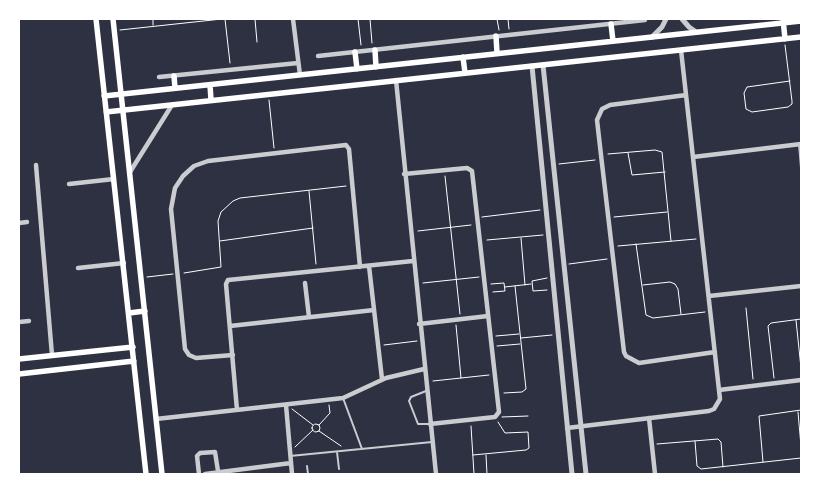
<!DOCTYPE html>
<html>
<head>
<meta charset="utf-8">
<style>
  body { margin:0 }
  #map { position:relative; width:820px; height:493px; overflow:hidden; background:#2d3142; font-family:Montserrat,sans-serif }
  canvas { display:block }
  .frame { position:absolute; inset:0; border:20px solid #fff; pointer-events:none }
</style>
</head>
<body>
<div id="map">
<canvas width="820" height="493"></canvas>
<div class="frame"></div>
</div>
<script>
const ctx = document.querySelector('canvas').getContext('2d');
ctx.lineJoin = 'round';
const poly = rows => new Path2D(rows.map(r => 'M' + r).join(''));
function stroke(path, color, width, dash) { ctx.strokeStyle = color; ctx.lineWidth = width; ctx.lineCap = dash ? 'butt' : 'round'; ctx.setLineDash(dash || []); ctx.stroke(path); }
const path = poly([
  [153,19,153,25],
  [225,19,230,63],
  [255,19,257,42],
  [358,19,361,45],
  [370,19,372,43],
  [497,19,499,30],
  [508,19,509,29],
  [120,30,222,19],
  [785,45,792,101,792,104,788,107,752,112,746,109,744,93,747,87,790,81],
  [269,100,274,148],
  [628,153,632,175,665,172],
  [608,154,655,150,662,152,671,241],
  [559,164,595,160],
  [445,176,460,314],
  [309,191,316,264],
  [482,217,540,210],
  [614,217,667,212],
  [418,231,471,225],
  [521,238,525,285],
  [487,240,543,235],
  [220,241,313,228],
  [636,244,646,315,653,318,705,312],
  [618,246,696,239],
  [569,264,607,259],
  [184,273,221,267,218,221,221,212,233,201,240,198,346,186],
  [147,277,173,274],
  [547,278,532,281,533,291,547,290],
  [423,283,479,277],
  [491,284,504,283,505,291,493,292],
  [643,285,670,282,675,284,678,289,681,314],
  [505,287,531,284],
  [746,308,753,379],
  [796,320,801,368],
  [456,325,461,378],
  [496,336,519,334],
  [521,338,552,335],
  [384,345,417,341],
  [497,346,520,344],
  [774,378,768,326,771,323,801,319],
  [433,381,489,375],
  [504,393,522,392,526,389,515,286],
  [292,409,313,425],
  [798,412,801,446],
  [502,417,528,416],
  '312 428a4 4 0 1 1 8 0a4 4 0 1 1-8 0Z',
  [319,425,330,413,329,405],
  [471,426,474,474],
  [319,431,341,446],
  [695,441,697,466,701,469,801,458],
  [657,444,718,439,721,442,723,467],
  [295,447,313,430],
  [473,455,526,450,529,448,528,432,505,433,498,422],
  [486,455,487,474],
  [763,462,759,416,801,410]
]);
const service = poly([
  [799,144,801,168],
  [426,391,411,397,409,401,418,424,429,424],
  [343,398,362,449],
  [337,452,339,469],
  [290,456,432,442],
  [307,466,308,474]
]);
const minor = poly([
  [293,19,300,75],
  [318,56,645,20],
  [159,77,298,63],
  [396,80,436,474],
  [686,95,610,105,602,109,597,120,601,155,624,352,626,356,639,363,715,352],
  [693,157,801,144],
  [36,165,52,355],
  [130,172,172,105],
  [404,174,467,168,472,171,499,412,495,417,430,424],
  [69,184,114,179],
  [19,223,27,222],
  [369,266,382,379],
  [78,268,124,263],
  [305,283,309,317],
  [709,296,801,286],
  [19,322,29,321],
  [419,324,488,316],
  [230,326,374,310],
  [233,355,196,358,189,355,185,349,171,209,175,188,183,176,194,166,208,161,346,145,349,149,360,267],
  [719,390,801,380],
  [286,405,292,474],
  [237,410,226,284,228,280,413,261],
  [649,418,655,474],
  [156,419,343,398,386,378,424,369],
  [567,428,709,411,714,409,720,399,681,50],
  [199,474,197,456,200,453,215,452,218,471],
  [205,474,291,463]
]);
const tertiary = poly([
  [682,19,689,27,696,32],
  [652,37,662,27,666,19],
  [543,65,586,474],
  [532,66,572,474]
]);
const secondary = poly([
  [96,19,146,474],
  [113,19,162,474],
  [783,19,785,39],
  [611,24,613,41],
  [496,36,497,53],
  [375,50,376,67],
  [355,52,357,69],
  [463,57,465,73],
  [174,76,175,88],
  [210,85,211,100],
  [104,96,801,21],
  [106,112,801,37],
  [129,313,145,311],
  [19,359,133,347],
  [19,374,134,361]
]);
stroke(path, '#fff', 1);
stroke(service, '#caccd0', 2);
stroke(minor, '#caccd0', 4.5);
stroke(tertiary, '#caccd0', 5);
stroke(secondary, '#fff', 5.5);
</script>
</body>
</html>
